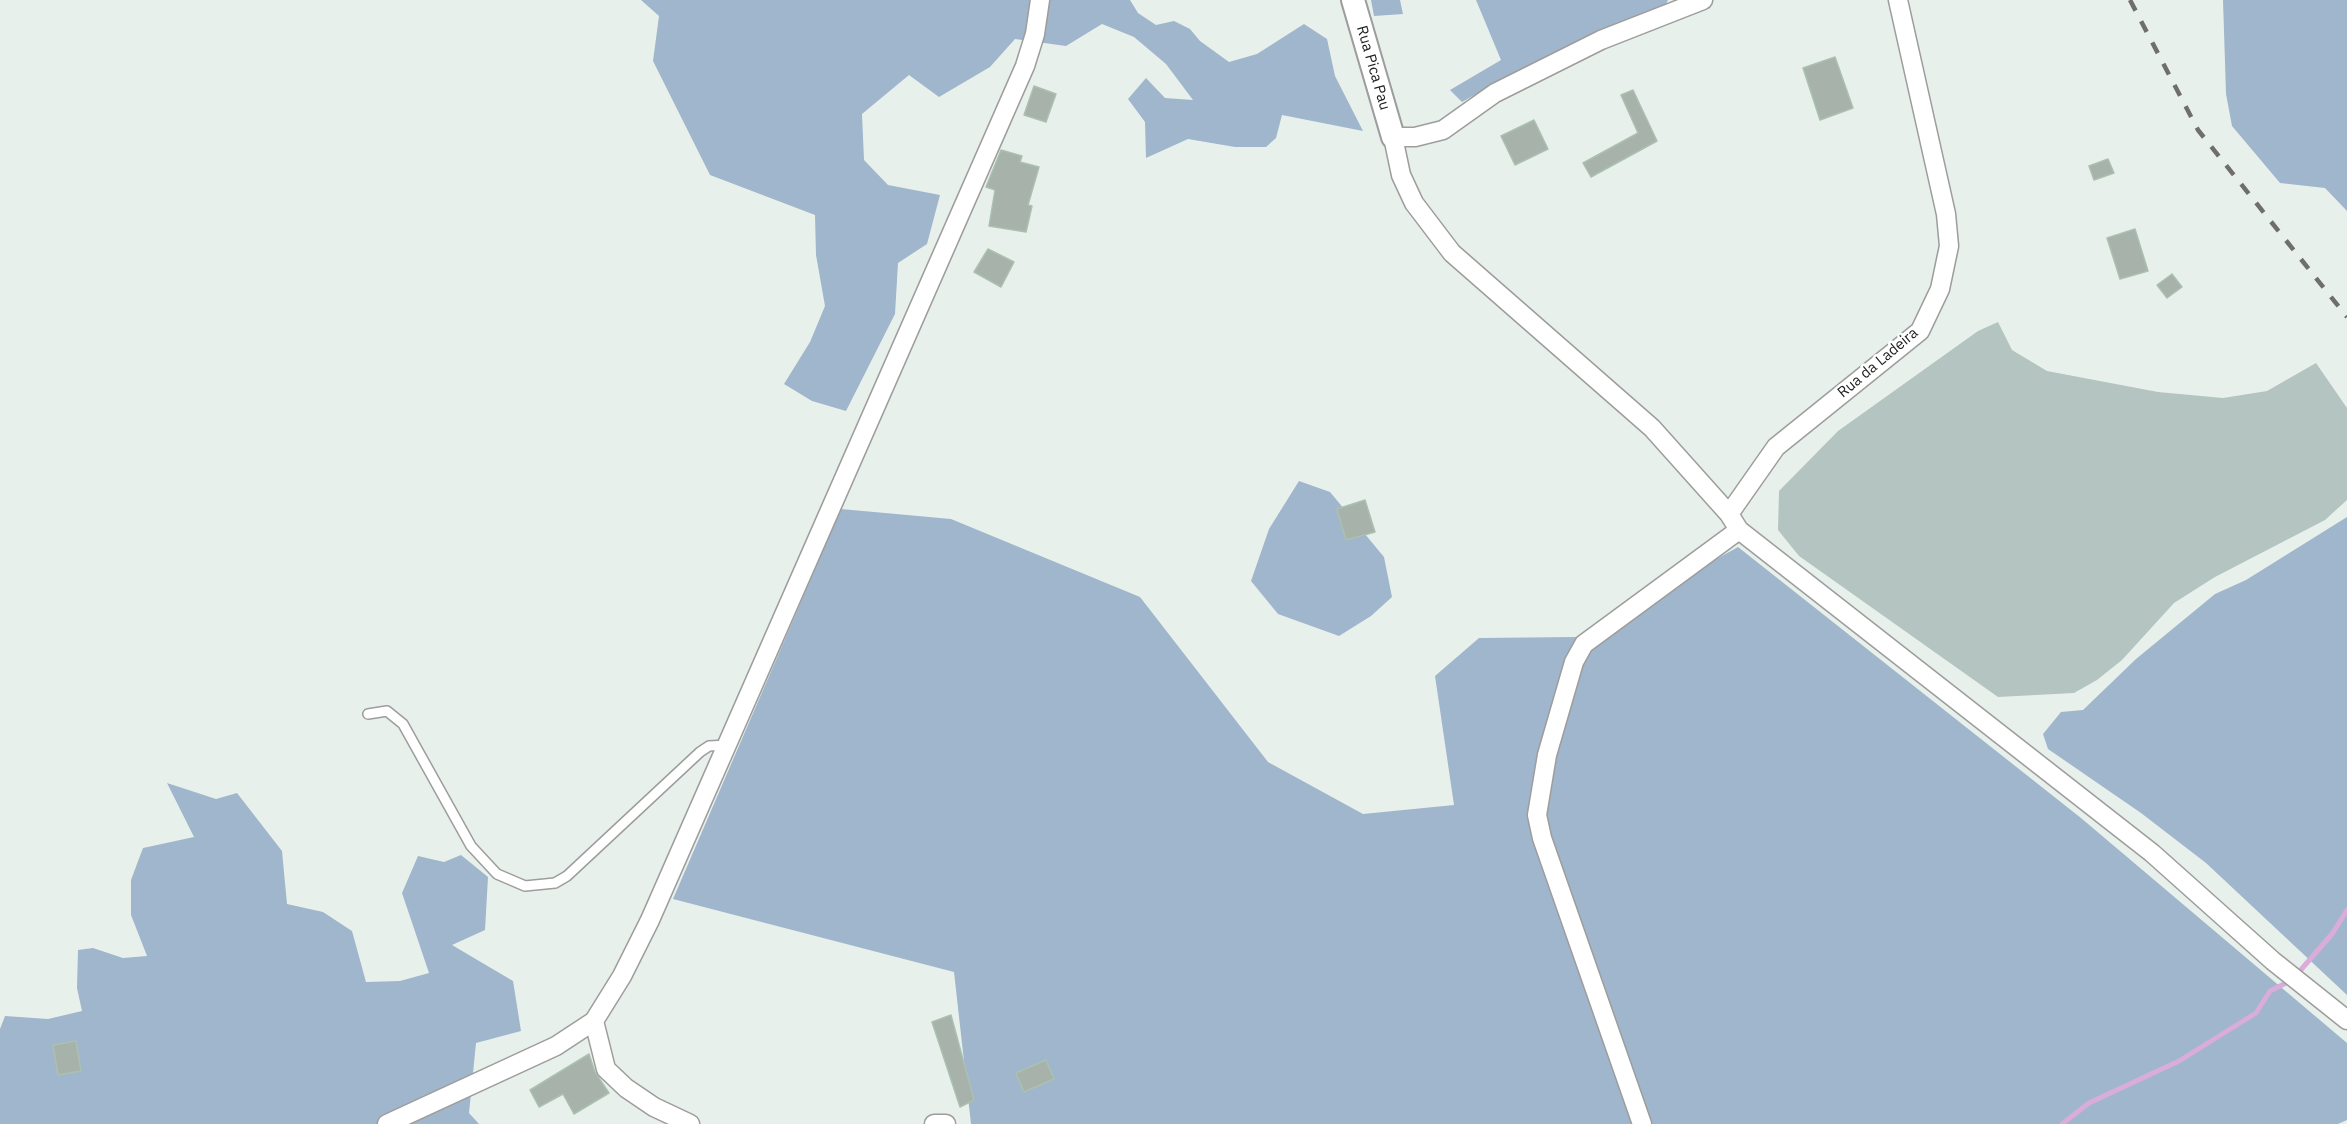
<!DOCTYPE html>
<html>
<head>
<meta charset="utf-8">
<style>
  body { margin:0 }
  canvas { display:block; background:#e8f0eb }
</style>
</head>
<body>
<canvas width="2347" height="1124"></canvas>
<script>
const ctx = document.querySelector('canvas').getContext('2d');
ctx.lineJoin = 'round';
function paint(path, color) { ctx.fillStyle = color; ctx.fill(path, 'evenodd'); }
const poly = rows => new Path2D(rows.map(r => 'M' + r).join(''));
function stroke(path, color, width, dash) { ctx.strokeStyle = color; ctx.lineWidth = width; ctx.lineCap = dash ? 'butt' : 'round'; ctx.setLineDash(dash || []); ctx.stroke(path); }
function drawText(font, color, halo, rows, align = 'center') {
  ctx.font = font + ' "IBM Plex Sans",sans-serif'; ctx.lineWidth = 5; ctx.setLineDash([]); ctx.textBaseline = 'middle'; ctx.strokeStyle = halo; ctx.fillStyle = color; for (const [text, x, y, turn = 0] of rows) {
    ctx.save(); ctx.translate(x, y); ctx.rotate((+turn || 0) * Math.PI / 180); ctx.textAlign = isNaN(turn) ? turn : align; if (halo) ctx.strokeText(text, 0, 0); ctx.fillText(text, 0, 0); ctx.restore();
  }
}
const construction = poly([
  [1998,322,2012,350,2047,371,2158,392,2223,398,2267,391,2316,363,2347,408,2347,500,2325,520,2215,577,2174,603,2122,660,2097,680,2074,693,1998,697,1799,556,1778,530,1779,491,1838,431,1978,331]
]);
const forest = poly([
  [641,0,1130,0,1138,13,1156,25,1174,21,1190,29,1200,41,1229,62,1257,54,1304,24,1327,39,1335,76,1363,131,1282,115,1276,138,1266,147,1235,147,1188,139,1146,158,1145,122,1128,99,1146,78,1165,98,1193,100,1166,64,1134,37,1102,24,1066,46,1015,39,990,67,939,97,909,75,862,114,864,160,888,185,940,195,927,244,898,263,895,314,846,411,812,401,784,384,810,342,825,306,816,255,815,215,710,175,653,61,659,16],
  [1371,0,1400,0,1403,14,1374,16],
  [1476,0,1668,0,1665,6,1561,51,1501,80,1462,102,1450,90,1501,60],
  [2223,0,2347,0,2347,211,2325,188,2280,183,2232,126,2226,94],
  [1299,481,1330,492,1384,557,1392,597,1371,616,1339,636,1278,614,1251,581,1269,529],
  [841,509,951,519,1140,597,1268,762,1363,814,1454,805,1435,676,1479,638,1576,637,1738,547,2081,818,2347,1043,2347,1120,2338,1124,971,1124,954,972,673,899],
  [2347,517,2347,995,2206,863,2141,813,2048,749,2043,734,2061,712,2083,710,2136,659,2215,594,2246,580],
  [167,783,216,799,237,793,282,851,287,904,323,912,352,931,366,982,400,981,429,973,402,893,418,856,444,862,461,855,488,877,485,930,452,945,513,981,521,1031,476,1043,469,1113,479,1124,0,1124,0,1029,5,1016,48,1019,82,1011,77,988,78,950,93,948,123,958,147,956,131,915,131,880,143,848,194,837]
]);
const stream = poly([
  [2062,1124,2089,1103,2179,1061,2256,1013,2270,991,2292,980,2332,934,2347,910]
]);
const building = poly([
  [1835,57,1853,108,1820,120,1803,68,1835,57],
  [1034,86,1056,94,1046,122,1024,115,1034,86],
  [1633,90,1657,141,1591,177,1583,163,1638,133,1621,95,1633,90],
  [1534,120,1548,149,1515,165,1501,136,1534,120],
  [1001,150,1022,156,1020,162,1039,167,1028,205,1032,206,1026,232,989,226,995,190,986,187,1001,150],
  [2108,159,2114,173,2094,180,2089,166,2108,159],
  [2135,229,2148,271,2120,279,2107,238,2135,229],
  [988,249,1014,262,1001,287,974,272,988,249],
  [2172,274,2182,287,2167,298,2157,285,2172,274],
  [1365,500,1375,532,1346,540,1337,509,1365,500],
  [951,1015,974,1100,960,1107,932,1022,951,1015],
  [76,1041,81,1071,58,1075,53,1045,76,1041],
  [589,1054,595,1072,609,1093,574,1114,563,1094,539,1107,530,1090,589,1054],
  [1046,1060,1054,1079,1024,1092,1016,1073,1046,1060]
]);
const service = poly([
  [368,714,387,711,403,724,471,846,497,874,525,886,555,883,567,876,700,752,709,746,727,745]
]);
const minor = poly([
  [1703,0,1601,40,1495,93,1443,130,1415,137,1393,137,1401,175,1414,203,1452,253,1652,428,1729,514,1739,530,2152,853,2273,961,2347,1020],
  [1729,514,1776,447,1920,331,1940,289,1949,246,1946,214,1898,0],
  [594,1021,606,1069,626,1088,654,1107,690,1124],
  [387,1124,556,1046,594,1021,622,976,650,920,1025,66,1035,34,1040,0],
  [934,1124,946,1124],
  [1642,1124,1542,838,1537,815,1547,755,1574,662,1584,644,1739,530]
]);
const tertiary = poly([
  [1353,0,1393,137]
]);
const rail = poly([
  [2130,0,2198,130,2347,317]
]);
const streetNames = [
  ["Rua Pica Pau",1373,68,74],
  ["Rua da Ladeira",1878,363,-40]
];
paint(construction, '#b4c4c1');
paint(forest, '#a0b6cc');
stroke(stream, '#daacd9', 5);
paint(building, '#a6b2aa');
stroke(building, '#abc1b0', 1.5);
stroke(service, '#9d9d9d', 12);
stroke(minor, '#9d9d9d', 21);
stroke(tertiary, '#9d9d9d', 26);
stroke(service, '#fff', 9);
stroke(minor, '#fff', 18);
stroke(tertiary, '#fff', 22);
stroke(rail, '#6e6e6e', 4.5, [12, 12]);
drawText('15px', '#202020', '#fff', streetNames);
</script>
</body>
</html>
